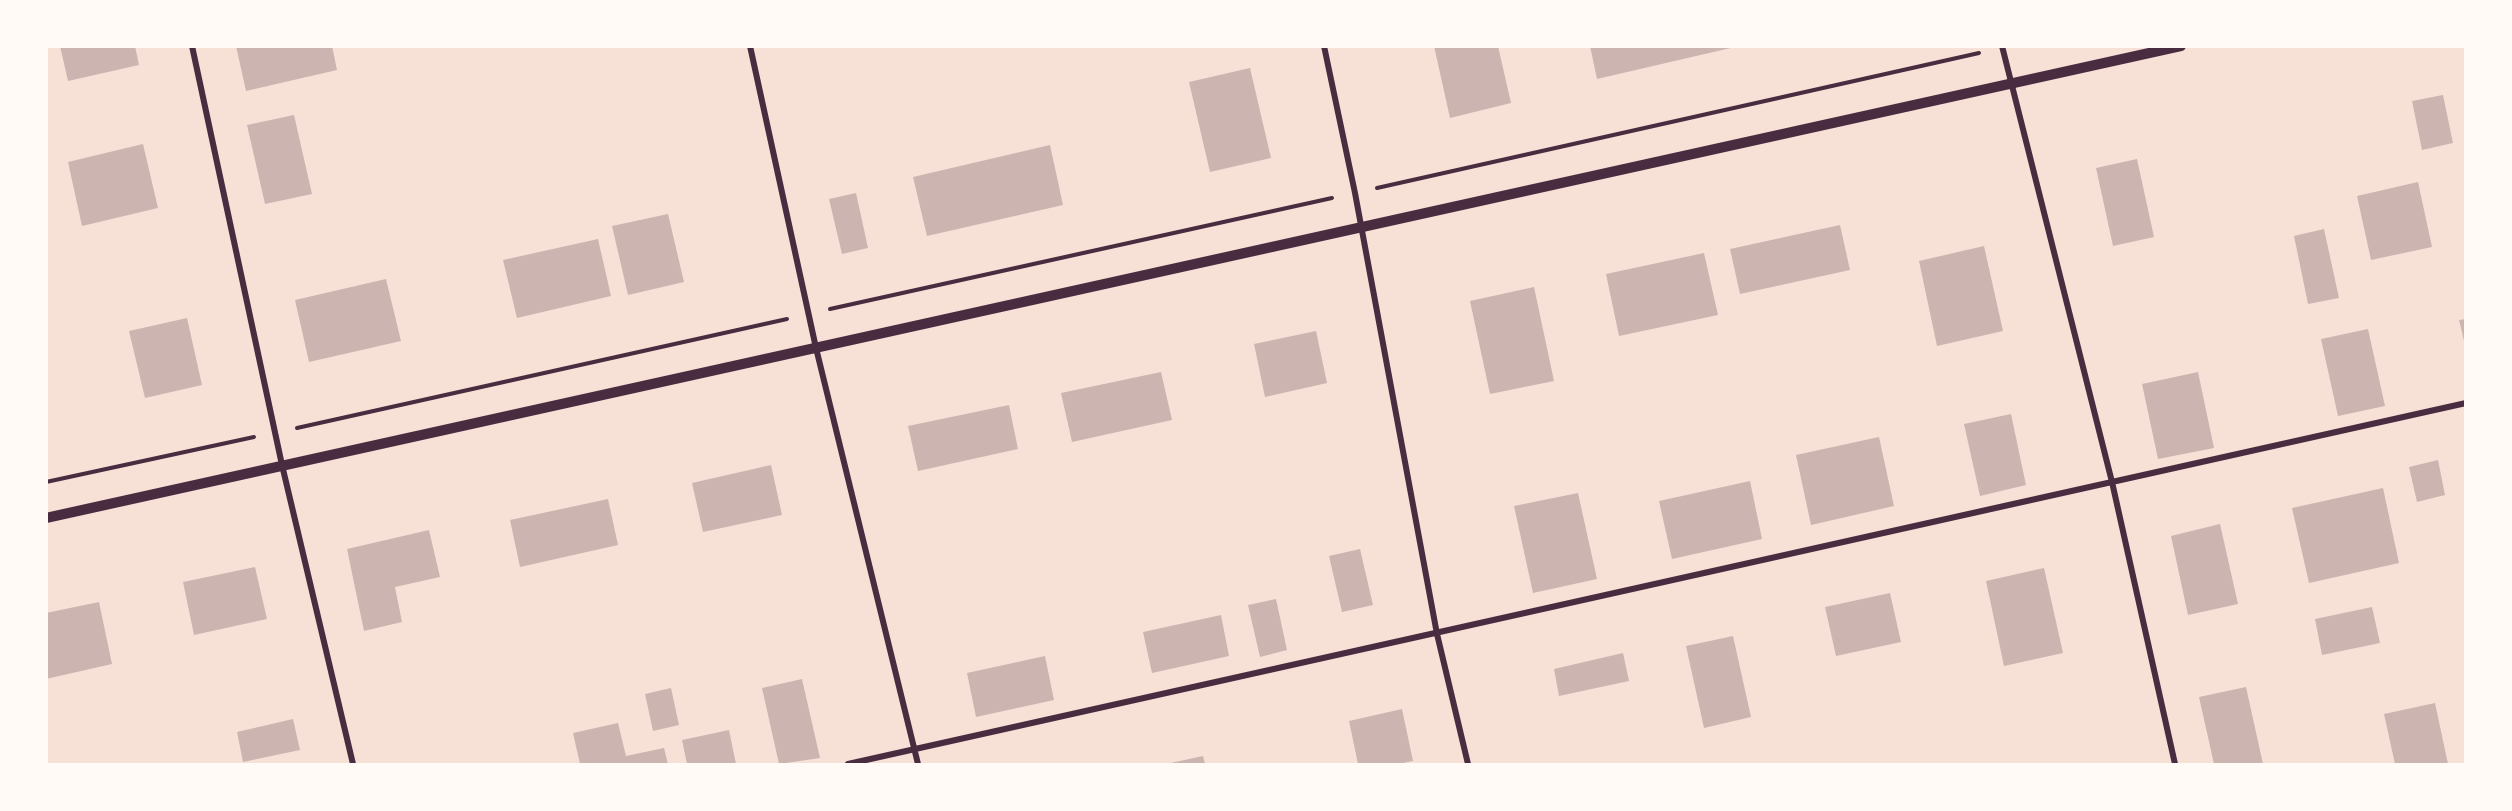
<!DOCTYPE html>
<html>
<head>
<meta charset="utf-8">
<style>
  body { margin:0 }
  #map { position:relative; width:2512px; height:811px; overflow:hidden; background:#f7e1d7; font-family:Manrope,sans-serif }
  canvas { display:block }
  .frame { position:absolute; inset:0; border:48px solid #fffaf5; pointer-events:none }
</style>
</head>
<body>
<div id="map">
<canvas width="2512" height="811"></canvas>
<div class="frame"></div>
</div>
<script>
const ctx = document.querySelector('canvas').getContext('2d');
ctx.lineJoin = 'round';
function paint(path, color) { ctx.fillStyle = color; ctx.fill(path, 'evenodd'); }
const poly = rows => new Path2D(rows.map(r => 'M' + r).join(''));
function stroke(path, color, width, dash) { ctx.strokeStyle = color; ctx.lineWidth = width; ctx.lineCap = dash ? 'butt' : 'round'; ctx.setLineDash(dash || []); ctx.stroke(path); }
const building = poly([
  [60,46,135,46,139,65,68,81],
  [236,46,332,46,337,70,246,91],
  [1434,46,1498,46,1511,103,1450,118],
  [1590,46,1735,46,1735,47,1597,79],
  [1250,68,1271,158,1210,172,1189,82],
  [2443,95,2453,143,2422,150,2412,101],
  [294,115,312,194,265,204,247,125],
  [143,144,158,208,82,226,68,162],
  [1050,145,1063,205,927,236,913,177],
  [2137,159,2154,237,2113,246,2096,168],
  [2418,182,2432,247,2371,260,2357,196],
  [856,193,868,248,842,254,829,199],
  [668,214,684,282,628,295,612,226],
  [1840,225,1850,270,1740,294,1730,249],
  [2324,229,2339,298,2308,304,2294,236],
  [598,239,611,296,517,318,503,260],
  [1984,246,2003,331,1937,346,1919,261],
  [1704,253,1718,315,1619,336,1606,274],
  [386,279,401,341,309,362,295,300],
  [1534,287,1554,381,1490,394,1470,301],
  [187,318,202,385,145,398,129,331],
  [2466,319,2466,345,2465,345,2459,320],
  [2368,329,2385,406,2338,416,2321,339],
  [1316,331,1327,383,1265,397,1254,344],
  [1161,372,1172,420,1072,442,1061,393],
  [2198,372,2214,448,2158,459,2142,384],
  [1009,405,1018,449,918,471,908,426],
  [2011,414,2026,485,1980,496,1964,424],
  [1879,437,1894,506,1811,525,1796,455],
  [2438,460,2445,495,2417,502,2409,467],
  [771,465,782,515,703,532,692,483],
  [1750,481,1762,539,1672,559,1659,501],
  [2383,488,2399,563,2309,583,2292,508],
  [1578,493,1597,579,1533,593,1514,506],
  [608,499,618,545,520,567,510,520],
  [2220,524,2238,604,2188,615,2171,536],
  [429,530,440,577,395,587,402,622,364,631,347,549],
  [1360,549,1373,605,1342,612,1329,556],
  [255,567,267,619,194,635,183,582],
  [2044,568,2063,653,2004,666,1986,581],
  [1890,593,1901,642,1836,656,1825,607],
  [1276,599,1287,650,1260,657,1248,605],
  [99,602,112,664,46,679,46,613],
  [2372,607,2380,643,2322,655,2315,619],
  [1221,615,1229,656,1152,673,1143,632],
  [1733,636,1751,717,1704,728,1686,646],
  [1623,653,1629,681,1559,696,1554,669],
  [1045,656,1054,700,976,717,967,673],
  [802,679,820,758,779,764,762,688],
  [2246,687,2263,764,2214,764,2199,697],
  [671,688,679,725,653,731,645,694],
  [2435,703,2448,764,2395,764,2384,714],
  [1402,709,1413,761,1398,764,1358,764,1349,721],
  [293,719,300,750,243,762,237,732],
  [618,723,626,756,664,748,668,764,580,764,573,733],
  [729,730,736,764,687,764,682,740],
  [1203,756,1205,764,1166,764]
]);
const path = poly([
  [1377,188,1979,53],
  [830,309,1332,198],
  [297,428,787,319],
  [46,482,254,437]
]);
const minor = poly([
  [192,46,282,465,353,764],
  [750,46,816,348,918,764],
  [1324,46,1355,193,1437,634,1468,764],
  [2002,46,2112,482,2175,764],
  [848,764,2466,403]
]);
const tertiary = poly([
  [46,518,2181,46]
]);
paint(building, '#ccb4b1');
stroke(path, '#4a2c40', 4);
stroke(minor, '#4a2c40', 6);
stroke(tertiary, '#4a2c40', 10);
</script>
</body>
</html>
